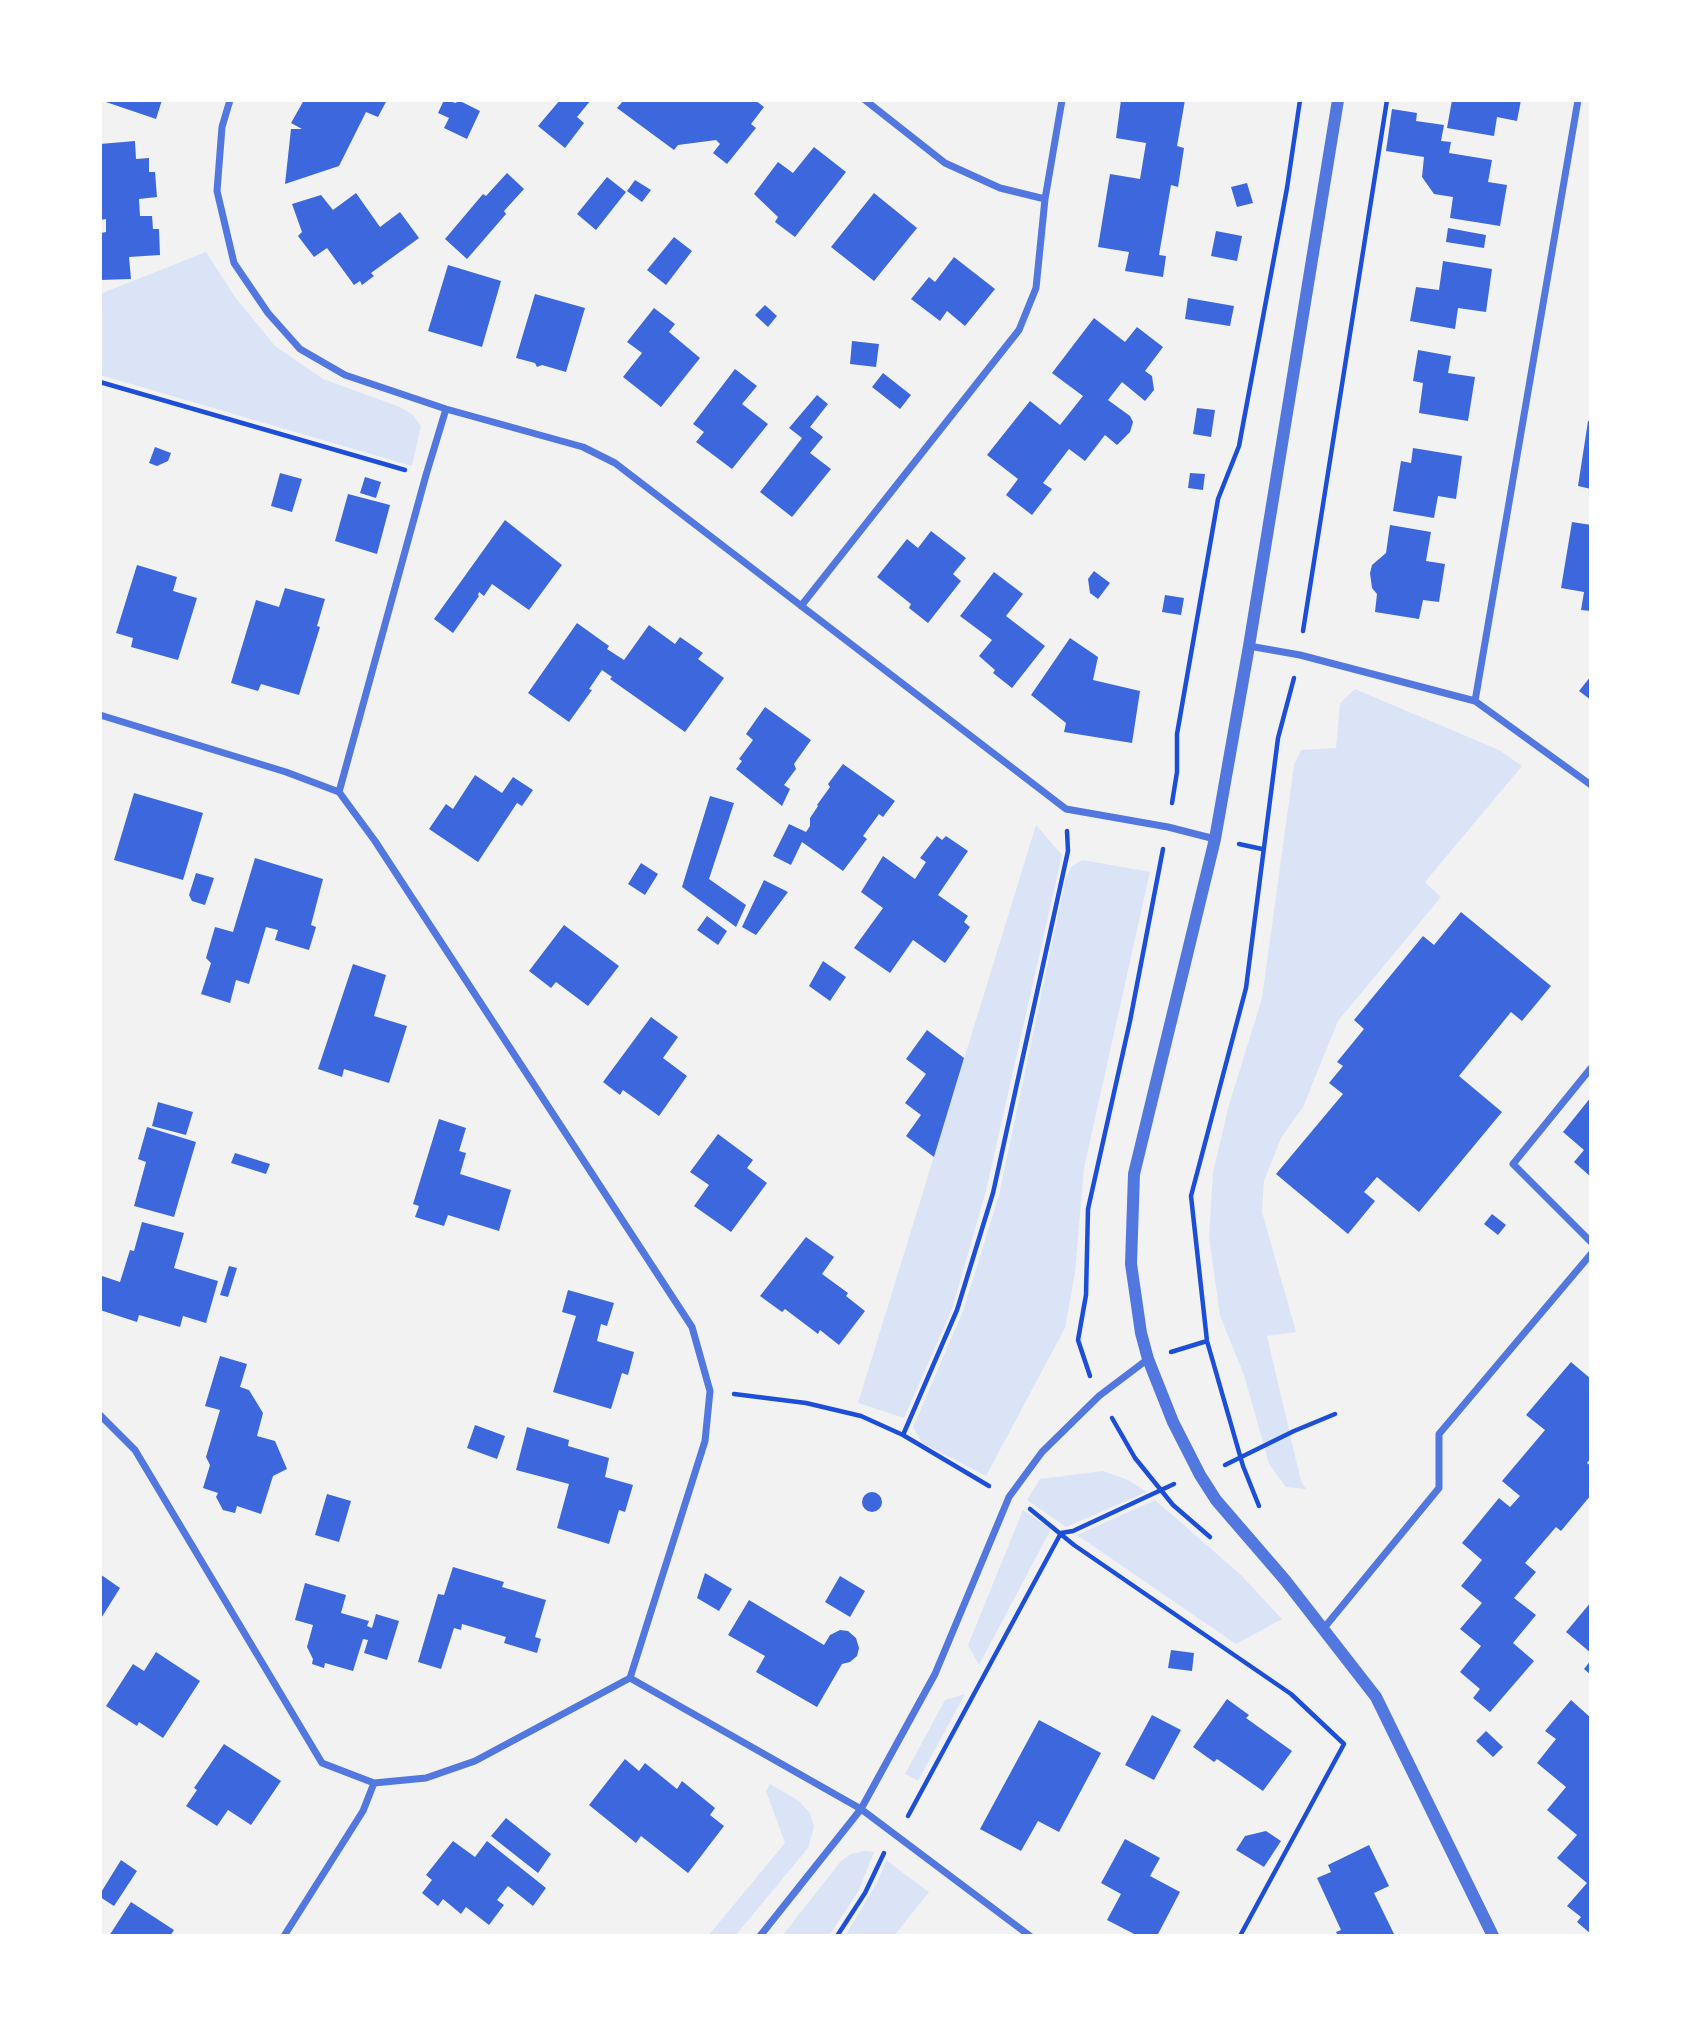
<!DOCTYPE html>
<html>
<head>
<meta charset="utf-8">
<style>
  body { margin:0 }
  #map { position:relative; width:1691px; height:2036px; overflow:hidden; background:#f2f2f2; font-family:"Roboto Condensed",sans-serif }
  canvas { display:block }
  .frame { position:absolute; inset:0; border:102px solid #fff; pointer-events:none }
</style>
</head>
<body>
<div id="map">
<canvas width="1691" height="2036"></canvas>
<div class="frame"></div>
</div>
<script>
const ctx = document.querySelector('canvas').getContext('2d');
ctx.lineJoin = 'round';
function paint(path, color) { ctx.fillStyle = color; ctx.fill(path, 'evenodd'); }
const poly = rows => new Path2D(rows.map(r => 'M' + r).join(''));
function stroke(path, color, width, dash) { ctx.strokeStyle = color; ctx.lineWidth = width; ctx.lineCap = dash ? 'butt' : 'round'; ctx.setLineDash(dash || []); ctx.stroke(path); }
const green = poly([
  [206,252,235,297,275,346,323,379,400,407,413,415,421,426,412,466,100,375,100,294],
  [1355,689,1499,750,1522,766,1425,882,1441,897,1338,1021,1303,1107,1281,1138,1264,1181,1262,1212,1296,1332,1267,1336,1301,1481,1306,1489,1286,1487,1269,1464,1244,1375,1220,1316,1209,1237,1213,1172,1229,1105,1262,998,1294,765,1301,750,1336,748,1340,703],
  [1036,825,1062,855,986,1191,952,1309,904,1418,858,1403],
  [1083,860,1150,872,1084,1168,1075,1273,1065,1328,986,1476,922,1443,913,1427,963,1311,999,1195,1066,877,1072,866],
  [1103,1471,1128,1480,1147,1492,1066,1527,1027,1500,1040,1479],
  [1155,1500,1241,1575,1282,1619,1236,1644,1077,1535],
  [1023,1510,1051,1529,979,1665,968,1645],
  [965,1694,918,1781,905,1774,945,1700],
  [770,1784,799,1801,810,1813,814,1827,808,1848,735,1936,708,1936,785,1843,766,1791],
  [864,1851,874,1852,859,1890,829,1936,782,1936,841,1861,851,1854],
  [886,1860,929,1892,894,1936,845,1936,878,1881]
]);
const building = poly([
  [100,100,162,100,156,119],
  [304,100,387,100,378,117,366,112,339,166,285,184,291,129,302,129,291,123],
  [444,100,456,103,458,100,480,111,467,139,444,128,449,118,438,113],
  [560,100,591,100,577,117,584,123,565,148,538,126],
  [624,100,755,100,764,107,751,124,756,128,727,164,713,153,720,144,716,140,678,145,674,150,617,108],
  [1121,100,1185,100,1177,146,1184,148,1178,187,1171,185,1159,255,1166,256,1163,277,1125,271,1129,252,1098,247,1110,174,1140,179,1146,143,1116,138],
  [1452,100,1521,100,1517,121,1497,117,1494,136,1447,128],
  [1392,109,1417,113,1416,121,1444,125,1441,141,1451,142,1449,153,1492,160,1488,182,1507,185,1500,226,1450,218,1453,197,1434,194,1422,177,1424,157,1386,151],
  [135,141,136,159,149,158,149,172,155,172,157,197,139,199,140,216,152,216,153,229,159,229,160,255,129,257,131,279,100,280,100,252,102,252,101,233,106,232,106,219,100,220,100,144],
  [814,147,846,172,795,237,775,222,778,217,754,194,778,162,793,173],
  [507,173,524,189,504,211,506,214,467,259,445,239,483,194,486,196],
  [607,177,626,192,596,230,577,214],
  [635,180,651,190,642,202,627,191],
  [1247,183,1253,203,1237,207,1231,187],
  [356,193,380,227,400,212,419,238,371,273,374,276,362,285,360,281,354,285,327,248,314,257,298,236,302,232,292,204,321,195,333,210],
  [874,193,917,228,874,281,831,247],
  [1448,228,1486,235,1484,248,1446,242],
  [1216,231,1242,236,1237,261,1211,256],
  [674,237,692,251,666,285,647,270],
  [954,257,995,289,965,326,947,311,940,321,911,299,929,277,935,282],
  [1443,261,1492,269,1486,312,1458,308,1455,329,1410,321,1416,287,1439,290],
  [448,265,501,281,482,347,428,331],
  [535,294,585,308,566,372,542,365,537,367,535,363,516,358],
  [1188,298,1234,306,1230,326,1185,319],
  [765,305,777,316,768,327,755,315],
  [654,308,675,324,669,332,700,358,661,407,623,377,642,353,627,342],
  [1094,318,1125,342,1137,327,1163,347,1145,371,1152,376,1154,390,1145,401,1122,382,1108,400,1130,416,1133,422,1130,432,1117,445,1105,435,1085,461,1069,449,1043,483,1052,489,1032,515,1006,495,1018,479,987,455,1030,401,1060,425,1083,396,1052,373],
  [852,341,879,344,876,367,850,364],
  [1418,350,1451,356,1448,373,1475,377,1468,421,1419,413,1423,383,1413,381],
  [735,369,757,386,742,404,768,424,732,469,696,442,704,432,693,424],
  [883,373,911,395,900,409,872,387],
  [817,395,828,404,810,427,823,437,810,453,831,469,792,517,760,492,802,438,789,428],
  [1197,408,1215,410,1211,437,1193,434],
  [1588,421,1591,421,1591,489,1578,486],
  [155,447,171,453,168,461,157,466,149,463],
  [1413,448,1462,456,1456,499,1438,496,1434,518,1393,511,1401,461,1411,463],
  [280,473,302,479,292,512,271,506],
  [1190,473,1205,474,1203,490,1188,488],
  [365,477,381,482,376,498,360,493],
  [348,494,390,505,377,554,335,541],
  [505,520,562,565,529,610,492,584,484,596,479,592,478,595,479,596,453,633,434,619],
  [1572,522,1591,525,1591,611,1581,610,1584,592,1561,588],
  [1390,525,1431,532,1426,561,1445,564,1439,602,1423,600,1419,619,1375,612,1377,594,1372,588,1370,573,1372,565,1386,553],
  [931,531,966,558,953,574,961,581,928,623,909,608,911,604,877,577,907,539,918,548],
  [137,565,177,577,173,591,197,598,178,660,131,647,133,638,116,633],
  [1094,571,1110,583,1098,599,1090,593,1088,579],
  [994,572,1023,594,1006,616,1045,646,1012,688,993,673,995,670,979,656,992,640,960,616],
  [285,588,325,599,317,626,320,627,299,695,261,684,258,691,231,683,256,600,279,607],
  [1165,595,1184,598,1181,615,1162,612],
  [577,623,609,646,607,649,624,660,649,625,675,644,680,637,703,653,698,659,724,678,685,732,610,679,612,677,602,670,589,689,592,690,569,722,528,693],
  [1070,638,1098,657,1093,680,1140,691,1132,743,1064,732,1066,723,1031,695],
  [1591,676,1591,700,1579,691],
  [765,707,811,740,794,764,796,769,784,785,790,789,782,806,736,769,742,761,739,759,753,740,746,734],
  [843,764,895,801,883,817,879,814,863,836,867,839,843,871,802,842,791,865,773,856,789,824,806,832,810,826,810,818,818,806,817,805,830,787,828,784],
  [475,775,502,793,513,777,533,790,522,806,517,803,478,862,429,829,446,804,453,809],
  [134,793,203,813,183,880,114,860],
  [710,796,734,803,709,879,746,905,736,927,682,887],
  [937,836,942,840,946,836,968,851,938,895,968,916,964,922,970,927,945,963,913,940,890,973,854,948,883,908,861,892,883,856,915,879,926,862,920,858],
  [255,858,323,879,311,925,316,927,309,950,275,940,278,930,266,927,249,984,236,980,230,1003,201,994,211,963,206,958,215,927,233,932],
  [641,863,658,874,645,895,628,884],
  [196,873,214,878,205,905,192,901,189,895],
  [764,880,788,892,756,935,742,927],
  [1461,912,1551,986,1522,1021,1511,1012,1459,1076,1502,1112,1419,1212,1377,1177,1364,1192,1375,1201,1348,1234,1276,1174,1343,1094,1329,1083,1343,1066,1337,1062,1364,1029,1354,1020,1423,936,1434,945],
  [707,916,727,931,718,945,697,930],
  [564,925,619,966,588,1006,556,982,551,988,529,971],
  [823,961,846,977,830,1001,809,986],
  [353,964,386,975,374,1016,407,1026,389,1083,344,1069,342,1077,318,1069],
  [651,1017,678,1037,663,1058,687,1076,659,1116,623,1090,620,1095,603,1082],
  [927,1030,964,1058,934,1157,906,1136,921,1115,905,1103,926,1074,906,1059],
  [1591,1097,1591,1177,1574,1162,1584,1150,1563,1132],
  [158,1102,193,1112,186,1135,152,1126],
  [439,1119,466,1128,459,1151,466,1153,460,1174,511,1190,499,1231,448,1215,444,1226,415,1217,419,1206,413,1204],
  [147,1127,196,1142,174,1217,134,1206,146,1162,138,1159],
  [718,1134,753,1160,747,1168,767,1183,731,1232,694,1206,709,1185,690,1172],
  [235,1153,270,1164,266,1174,231,1163],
  [1492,1214,1506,1225,1498,1235,1484,1224],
  [142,1222,184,1233,174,1268,218,1281,206,1323,183,1316,180,1327,139,1315,137,1322,100,1310,100,1285,102,1276,120,1282,130,1250,134,1251],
  [806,1237,834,1257,822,1274,848,1293,846,1296,865,1311,839,1345,820,1330,818,1334,785,1309,782,1312,760,1296],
  [229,1266,237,1268,228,1297,220,1295],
  [568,1290,614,1303,607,1326,601,1324,597,1341,634,1352,628,1375,622,1373,611,1409,553,1392,576,1316,562,1312],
  [220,1356,247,1364,240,1387,249,1390,263,1413,257,1436,275,1441,287,1469,273,1476,261,1514,237,1506,235,1513,223,1510,216,1497,218,1493,203,1488,210,1465,206,1457,220,1410,205,1406],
  [1571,1362,1591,1379,1591,1458,1587,1463,1591,1466,1591,1495,1561,1531,1556,1527,1525,1563,1536,1572,1514,1598,1536,1615,1513,1643,1534,1661,1490,1712,1473,1698,1480,1689,1460,1672,1481,1646,1460,1629,1482,1603,1461,1586,1482,1560,1462,1543,1499,1498,1510,1507,1520,1496,1502,1481,1545,1430,1526,1415],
  [475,1425,505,1436,497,1459,467,1448],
  [527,1427,569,1440,568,1446,609,1458,605,1477,633,1485,625,1512,619,1510,609,1544,557,1528,569,1484,516,1470],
  '862 1502a10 10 0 1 1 20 0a10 10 0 1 1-20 0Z',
  [327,1494,351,1501,339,1542,315,1535],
  [453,1567,504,1582,502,1587,546,1600,535,1637,541,1639,537,1653,504,1643,506,1637,462,1624,461,1630,454,1628,441,1669,418,1662,438,1594,444,1595],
  [705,1573,732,1589,719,1611,697,1598],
  [100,1574,120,1588,100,1620],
  [840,1576,865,1591,850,1617,825,1602],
  [305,1583,346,1595,341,1613,369,1621,367,1626,372,1628,376,1614,399,1621,387,1660,364,1653,368,1640,363,1639,353,1671,325,1663,324,1668,312,1664,313,1659,307,1647,313,1625,295,1620],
  [749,1600,824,1645,830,1635,840,1630,848,1631,856,1638,859,1648,857,1656,850,1662,842,1664,817,1707,756,1672,765,1656,728,1635],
  [1591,1602,1591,1653,1566,1632],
  [1171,1650,1194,1653,1192,1671,1168,1668],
  [156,1652,200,1681,163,1738,139,1722,137,1726,106,1706,133,1664,144,1671],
  [1591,1660,1591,1675,1584,1669],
  [1227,1699,1249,1715,1246,1718,1292,1751,1263,1791,1217,1759,1214,1762,1193,1747],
  [1571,1700,1591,1718,1591,1934,1577,1922,1581,1917,1567,1906,1587,1883,1557,1858,1577,1835,1547,1810,1566,1787,1537,1763,1556,1739,1545,1731],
  [1152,1715,1181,1730,1154,1780,1125,1765],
  [1039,1720,1101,1753,1059,1832,1038,1821,1021,1851,980,1829],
  [1486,1731,1503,1747,1493,1757,1476,1741],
  [224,1744,281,1781,251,1825,228,1810,217,1826,186,1806,197,1790,194,1788],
  [625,1759,639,1771,645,1763,677,1789,682,1781,715,1808,710,1815,724,1826,688,1873,641,1836,636,1843,589,1805],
  [506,1818,551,1854,538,1873,491,1836],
  [1266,1831,1281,1841,1264,1867,1236,1850,1245,1836],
  [1125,1839,1160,1858,1150,1876,1180,1892,1157,1936,1138,1936,1107,1920,1121,1894,1101,1883],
  [453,1841,475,1857,487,1841,546,1888,533,1906,508,1886,497,1900,504,1905,489,1925,466,1907,461,1914,443,1899,438,1906,422,1893,432,1880,426,1875],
  [1369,1845,1389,1886,1374,1893,1395,1936,1338,1936,1336,1932,1341,1930,1317,1878,1331,1872,1328,1865],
  [121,1860,137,1871,114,1906,100,1897,100,1894],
  [131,1902,174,1930,170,1936,109,1936]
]);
const path = poly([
  [100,382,405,470],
  [1303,631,1387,100],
  [1172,803,1177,772,1177,734,1218,499,1239,446,1287,188,1300,100],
  [1239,844,1262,849],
  [1171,1352,1207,1341],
  [1090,1376,1078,1340,1086,1295,1088,1209,1130,1021,1163,849],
  [734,1394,806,1403,861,1416,903,1435,989,1486],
  [1112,1418,1135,1458,1173,1505,1210,1537],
  [903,1435,957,1310,993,1193,1068,851,1067,831],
  [1225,1465,1294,1431,1335,1414],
  [1259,1506,1243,1466,1207,1341,1191,1196,1246,988,1278,738,1294,678],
  [1030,1509,1074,1545,1291,1694,1344,1744,1240,1936],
  [908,1816,1061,1533,1073,1531,1174,1484],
  [837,1936,865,1893,884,1853]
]);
const minor = poly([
  [230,100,222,127,217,191,234,263,268,313,300,349,345,375,446,409,583,447,615,463,1066,809,1168,827,1215,839],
  [865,100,945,163,1000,188,1045,199],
  [801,606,1019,330,1036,288,1045,199,1062,100],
  [1249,646,1300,655,1475,701,1591,785],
  [1475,701,1578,100],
  [100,715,286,772,339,792,375,841,692,1327,710,1391,705,1441,630,1678,475,1761,426,1778,374,1783,322,1763,135,1450,100,1415],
  [339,792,426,475,446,409],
  [1591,1068,1513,1164,1591,1242],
  [1324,1628,1439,1488,1439,1434,1591,1254],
  [630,1678,861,1809,1030,1936],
  [284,1936,363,1811,374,1783],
  [760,1936,861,1809,935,1674,1009,1497,1042,1452,1099,1396,1148,1359]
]);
const tertiary = poly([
  [1338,100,1249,646,1215,839,1134,1174,1131,1264,1141,1333,1148,1359,1173,1422,1200,1475,1216,1500,1285,1580,1376,1697,1493,1936]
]);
paint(green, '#dbe4f7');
paint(building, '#3d67dc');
stroke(path, '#1d4ed8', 4.5);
stroke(minor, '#5277de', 7);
stroke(tertiary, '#5277de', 12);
</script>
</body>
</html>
